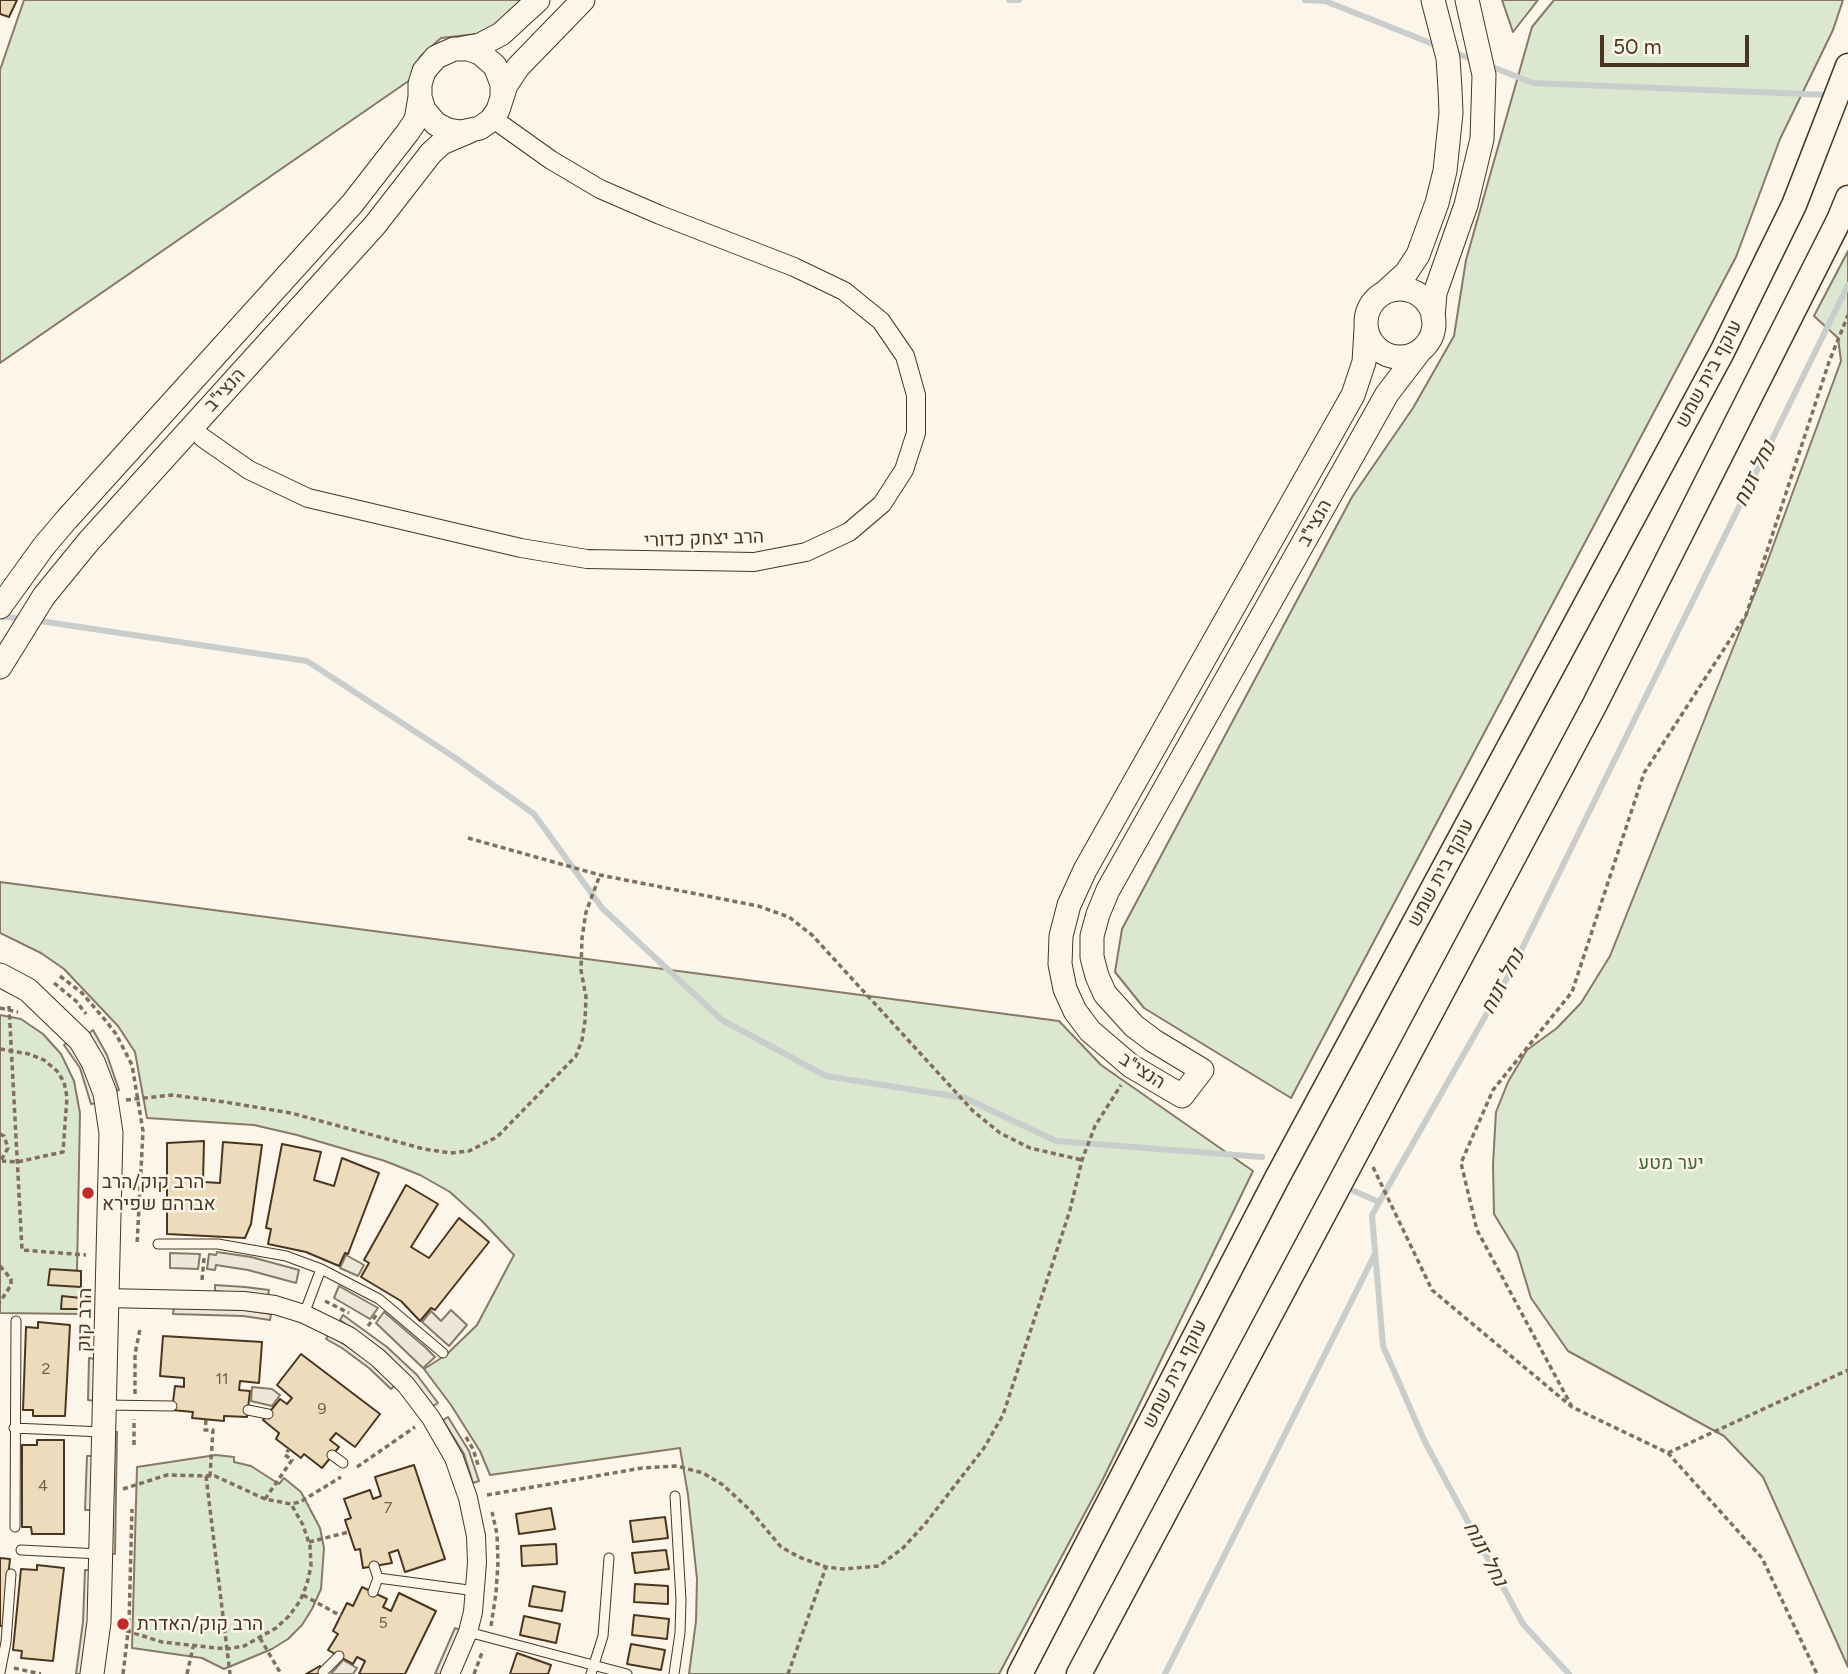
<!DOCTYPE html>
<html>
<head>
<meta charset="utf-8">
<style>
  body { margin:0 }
  #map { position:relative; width:1848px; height:1674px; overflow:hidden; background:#fbf6e9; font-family:Figtree,sans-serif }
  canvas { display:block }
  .scale { position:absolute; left:1600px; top:35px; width:149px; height:32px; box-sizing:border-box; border:4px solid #4a3520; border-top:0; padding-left:9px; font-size:21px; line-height:24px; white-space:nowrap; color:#4a3520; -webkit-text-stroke:5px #fbf6e9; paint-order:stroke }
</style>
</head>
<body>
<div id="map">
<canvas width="1848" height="1674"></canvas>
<div class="scale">50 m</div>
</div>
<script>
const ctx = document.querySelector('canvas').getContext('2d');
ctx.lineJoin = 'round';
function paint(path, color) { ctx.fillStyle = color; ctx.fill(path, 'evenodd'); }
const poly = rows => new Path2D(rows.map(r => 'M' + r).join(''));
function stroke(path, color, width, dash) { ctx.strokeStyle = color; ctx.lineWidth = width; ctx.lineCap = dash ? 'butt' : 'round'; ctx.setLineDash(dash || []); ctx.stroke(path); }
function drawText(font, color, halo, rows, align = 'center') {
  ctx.font = font + ' Figtree,Heebo,sans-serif'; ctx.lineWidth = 5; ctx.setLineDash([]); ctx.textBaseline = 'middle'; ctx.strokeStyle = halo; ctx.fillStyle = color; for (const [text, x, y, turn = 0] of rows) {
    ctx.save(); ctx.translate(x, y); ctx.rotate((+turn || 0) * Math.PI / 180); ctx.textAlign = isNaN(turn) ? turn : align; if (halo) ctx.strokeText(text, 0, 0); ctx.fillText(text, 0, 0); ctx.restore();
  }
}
const green = poly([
  [24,0,522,0,503,21,477,34,441,38,420,57,410,80,0,363,0,70,24,0],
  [1502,0,1538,0,1513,32,1502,0],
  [1554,0,1843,0,1833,30,1780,139,1736,257,1291,1098,1144,1008,1115,972,1122,929,1352,497,1413,408,1454,336,1466,260,1532,27,1554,0],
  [1848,251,1848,1667,1763,1477,1724,1436,1568,1351,1531,1298,1517,1252,1494,1214,1493,1164,1496,1112,1508,1082,1527,1050,1557,1028,1581,1003,1610,956,1765,568,1841,361,1838,338,1814,316,1848,251],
  [0,882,1059,1021,1101,1065,1253,1171,1102,1481,999,1674,689,1674,696,1621,697,1579,688,1495,680,1448,490,1475,480,1451,451,1405,424,1369,446,1355,477,1325,514,1255,482,1221,450,1192,420,1175,385,1161,297,1135,254,1125,147,1118,135,1052,118,1026,64,969,41,953,0,933,0,882],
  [0,1015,21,1019,43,1034,61,1054,74,1081,80,1113,77,1271,81,1271,80,1314,0,1313,0,1015],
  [216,1455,234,1457,234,1462,251,1466,279,1484,284,1478,301,1492,320,1528,324,1548,321,1589,312,1609,302,1625,288,1639,272,1649,224,1669,202,1658,132,1648,137,1467,216,1455]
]);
const parking = poly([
  [93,1030,107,1055,119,1090,114,1091,88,1034,93,1030],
  [69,1041,85,1066,97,1103,91,1104,80,1068,64,1045,69,1041],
  [217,1252,251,1257,299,1270,296,1283,248,1270,216,1265,215,1270,207,1269,209,1254,216,1255,217,1252],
  [170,1253,200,1254,198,1269,170,1268,170,1253],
  [346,1255,364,1265,358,1276,340,1268,346,1255],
  [215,1285,245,1287,269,1290,268,1296,215,1291,215,1285],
  [339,1286,378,1308,370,1319,334,1298,339,1286],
  [174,1308,244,1310,271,1314,270,1320,243,1316,173,1314,174,1308],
  [451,1310,467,1325,449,1346,422,1322,431,1311,441,1321,451,1310],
  [384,1312,425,1347,435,1357,423,1368,376,1323,384,1312],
  [343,1315,387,1347,417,1375,438,1403,433,1406,412,1379,384,1351,340,1320,343,1315],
  [329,1334,373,1364,395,1385,391,1389,369,1368,342,1348,326,1339,329,1334],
  [89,1358,95,1359,94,1401,88,1400,89,1358],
  [252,1387,272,1389,280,1395,272,1406,251,1401,252,1387],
  [448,1417,469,1451,479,1481,473,1483,464,1454,443,1420,448,1417],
  [111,1432,117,1432,115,1554,108,1554,111,1432],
  [87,1456,93,1456,91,1510,85,1510,87,1456],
  [85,1570,91,1570,89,1622,82,1674,76,1674,83,1622,85,1570],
  [455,1628,461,1630,442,1674,435,1674,455,1628],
  [343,1660,357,1668,353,1674,331,1674,343,1660]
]);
const stream = poly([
  [1009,0,1019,0],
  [1305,0,1325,1,1438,46],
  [1451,51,1474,60],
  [1487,65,1533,83,1829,95],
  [0,616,22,619],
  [33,620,307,661,454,757,534,814,602,908,722,1020,826,1076,965,1098,1056,1141,1262,1157],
  [1354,1191,1379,1202],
  [1165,1674,1374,1256],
  [1569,1674,1523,1624,1425,1442,1383,1346,1372,1215,1510,973,1848,285]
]);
const building = poly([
  [0,0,17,0,9,17,0,14,0,0],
  [204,1141,203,1182,220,1183,223,1142,262,1145,251,1224,245,1238,167,1234,167,1143,204,1141],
  [282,1144,321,1152,314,1180,334,1186,342,1158,379,1173,348,1254,345,1253,339,1266,306,1252,268,1244,271,1229,266,1228,282,1144],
  [406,1185,438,1204,411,1247,429,1258,459,1218,489,1242,435,1310,431,1308,420,1321,401,1301,361,1277,369,1263,364,1260,406,1185],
  [50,1269,81,1271,81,1287,48,1285,50,1269],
  [62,1296,81,1298,80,1309,61,1309,62,1296],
  [38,1322,70,1325,65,1416,33,1416,33,1410,23,1410,26,1327,38,1328,38,1322],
  [163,1336,262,1342,259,1383,240,1381,239,1390,250,1391,247,1417,224,1416,224,1421,192,1418,193,1412,172,1410,175,1386,184,1387,184,1378,160,1376,163,1336],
  [301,1354,380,1414,355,1447,336,1433,330,1440,339,1447,322,1468,304,1454,301,1458,276,1439,279,1433,263,1420,280,1399,287,1404,292,1398,277,1385,301,1354],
  [37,1440,64,1440,64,1534,32,1534,31,1527,22,1527,22,1445,37,1445,37,1440],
  [414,1465,445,1559,405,1572,398,1550,389,1553,392,1563,363,1568,360,1549,355,1550,345,1520,351,1518,344,1499,370,1490,373,1499,381,1496,375,1477,414,1465],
  [551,1508,555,1529,519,1534,516,1514,551,1508],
  [665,1517,668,1538,633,1542,630,1521,665,1517],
  [556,1544,557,1564,522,1566,521,1546,556,1544],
  [666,1550,669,1569,635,1573,632,1553,666,1550],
  [0,1558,10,1559,3,1626,0,1626,0,1558],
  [37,1565,64,1568,53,1661,21,1658,22,1651,13,1650,21,1569,37,1570,37,1565],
  [635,1584,668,1586,668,1604,634,1602,635,1584],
  [533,1586,565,1592,562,1611,529,1606,533,1586],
  [362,1587,387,1599,383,1607,391,1611,399,1593,436,1611,405,1674,359,1674,365,1661,357,1657,353,1664,328,1650,338,1634,333,1631,347,1603,353,1606,362,1587],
  [634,1615,669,1619,667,1639,632,1635,634,1615],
  [524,1616,560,1624,556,1643,520,1635,524,1616],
  [631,1644,665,1650,661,1670,627,1664,631,1644],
  [517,1653,551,1665,548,1674,510,1674,517,1653],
  [320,1666,324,1674,306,1674,320,1666]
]);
const path = poly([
  [468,838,600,875,758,906,789,917,812,935,973,1111,1000,1133,1030,1148,1082,1160],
  [60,976,82,993,106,1021,116,1034,132,1065,143,1131,137,1245],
  [54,983,76,1001,86,1014],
  [9,1006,22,1250,86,1255],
  [0,1008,18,1012],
  [0,1049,29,1054,44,1060,57,1071,64,1082,67,1097,63,1152,17,1162,2,1161],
  [126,1100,172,1095,225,1102,291,1113,424,1149,450,1153,469,1151,497,1137,576,1056,582,1040,585,1021,586,997,581,970,582,938,586,912,600,875],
  [0,1134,4,1136,8,1148,0,1162],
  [1373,1167,1432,1290,1572,1407,1668,1453,1762,1558,1817,1674],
  [0,1266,11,1279,11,1285,0,1302],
  [202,1280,204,1258],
  [325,1301,349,1313],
  [368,1326,377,1314],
  [135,1394,135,1354,140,1329],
  [1572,1407,1477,1230,1461,1163,1493,1090,1572,992,1644,773,1746,615,1829,362,1848,315],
  [206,1420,205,1430,213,1430,210,1476],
  [466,1437,473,1449,479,1468],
  [134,1445,134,1419],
  [1668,1453,1848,1370],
  [357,1467,415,1427],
  [206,1476,230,1674],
  [123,1489,167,1475,215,1476,265,1499,291,1504,300,1502,341,1477],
  [487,1495,642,1468,677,1466,703,1473,723,1485,750,1510,781,1547,799,1557,826,1567,843,1569,879,1566,903,1548,925,1524,984,1448,1003,1415,1070,1210,1082,1160,1095,1126,1121,1085],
  [265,1499,292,1460,285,1455,289,1449],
  [309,1542,349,1532],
  [303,1595,341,1616],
  [491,1626,496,1593,498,1563,497,1534,492,1512],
  [118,1628,162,1642,226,1649,244,1646,276,1628,289,1616,300,1601,307,1584,311,1566,310,1546,303,1525,291,1504],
  [260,1638,281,1674],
  [14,1668,41,1674],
  [123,1674,129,1624,132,1509],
  [187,1674,193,1647],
  [474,1674,483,1650],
  [788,1674,826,1567]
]);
const service = poly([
  [158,1244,218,1244,286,1256,321,1269,379,1299,443,1353],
  [304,1314,321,1269],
  [105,1405,172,1406],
  [248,1410,268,1414],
  [14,1428,102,1432],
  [332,1455,343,1463],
  [15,1527,16,1321],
  [21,1550,100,1554],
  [378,1578,476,1591],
  [373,1592,378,1578,374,1566],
  [468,1632,627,1674],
  [323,1672,339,1656],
  [0,1673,6,1642,11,1574],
  [591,1674,603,1636,609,1558],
  [674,1674,680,1633,681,1600,675,1496]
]);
const minor = poly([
  [192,427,203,438,249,470,308,498,521,548,587,559,754,562,806,552,849,532,882,504,904,470,916,433,916,395,905,356,881,321,844,291,794,267,660,215,600,189,551,160,492,118],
  [105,1298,244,1301,275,1305,304,1314,349,1336,378,1358,406,1385,431,1418,454,1458,468,1498,476,1536,477,1563,473,1612,468,1632,450,1674]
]);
const tertiary = poly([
  [463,48,480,45,501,34,538,0],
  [502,97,502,84,495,66,480,53,468,49,454,49,436,57,424,71,420,84,420,97,424,110,436,124,448,130,461,132,480,128,491,120,498,110,506,85,518,67,583,0],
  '1366 323a34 34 0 1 1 68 0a34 34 0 1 1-68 0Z',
  [1384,293,1406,273,1418,255,1437,203,1445,171,1451,113,1450,89,1448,58,1433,0],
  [1433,318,1435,293,1466,205,1482,139,1484,75,1467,0],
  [1366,329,1364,362,1353,395,1085,870,1069,905,1061,936,1060,964,1065,989,1075,1011,1090,1031,1131,1066,1182,1096,1202,1070,1154,1041,1134,1026,1105,994,1097,976,1092,957,1092,936,1098,914,1108,890,1387,394,1420,351],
  [0,607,44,546,67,519,352,204,408,132,416,120,420,97],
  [0,667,44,596,89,541,375,225,431,153,442,143,468,132],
  [0,975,28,990,80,1040,93,1062,105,1093,111,1133,99,1622,92,1674]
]);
const secondary = poly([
  [1020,1674,1276,1180,1722,352,1794,205,1848,66],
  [1079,1674,1595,704,1839,220,1848,198]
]);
const markers = [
  [88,1193,7,"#c62828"],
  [123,1624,7,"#c62828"]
];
const numberNames = [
  ["2",46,1369],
  ["11",222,1379],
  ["9",322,1409],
  ["4",43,1486],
  ["7",388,1508],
  ["5",383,1623]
];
const streetNames = [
  ["עוקף בית שמש",1709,374,-62],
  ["הנצי\"ב",225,390,-48],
  ["הנצי\"ב",1315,523,-61],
  ["הרב יצחק כדורי",704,539,-2],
  ["עוקף בית שמש",1441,873,-62],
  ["הנצי\"ב",1142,1071,33],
  ["הרב קוק",85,1320,-89],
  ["עוקף בית שמש",1175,1374,-63]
];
const parkNames = [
  ["יער מטע",1671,1163]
];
const poiNames = [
  ["הרב קוק/הרב",102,1182],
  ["אברהם שפירא",102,1204],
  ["הרב קוק/האדרת",137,1624]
];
const waterNames = [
  ["נחל זנוח",1755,474,-64],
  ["נחל זנוח",1503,982,-62],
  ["נחל זנוח",1485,1554,62]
];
paint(green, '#dce7d0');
stroke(green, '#887966', 2);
paint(parking, '#ede7d9');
stroke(parking, '#887966', 2);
stroke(stream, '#c9cecd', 6);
paint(building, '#ecdcbc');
stroke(building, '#4a3520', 2);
stroke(service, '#4a3520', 11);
stroke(minor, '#4a3520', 20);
stroke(tertiary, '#4a3520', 25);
stroke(secondary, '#4a3520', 27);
stroke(path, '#7f6f5c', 3.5, [5, 3.5]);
stroke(service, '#fbf6e9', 9);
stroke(minor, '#fbf6e9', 18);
stroke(tertiary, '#fbf6e9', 23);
stroke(secondary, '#fbf6e9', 24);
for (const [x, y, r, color] of markers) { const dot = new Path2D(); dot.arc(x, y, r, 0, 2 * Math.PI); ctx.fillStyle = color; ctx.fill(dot); stroke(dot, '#fbf6e9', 2.5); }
drawText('16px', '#725f47', null, numberNames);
drawText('19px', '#4a3520', '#fbf6e9', streetNames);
drawText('19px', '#436837', '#fbf6e9', parkNames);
drawText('19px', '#4a3520', '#fbf6e9', poiNames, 'left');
drawText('italic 21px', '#4a3520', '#fbf6e9', waterNames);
</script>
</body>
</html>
